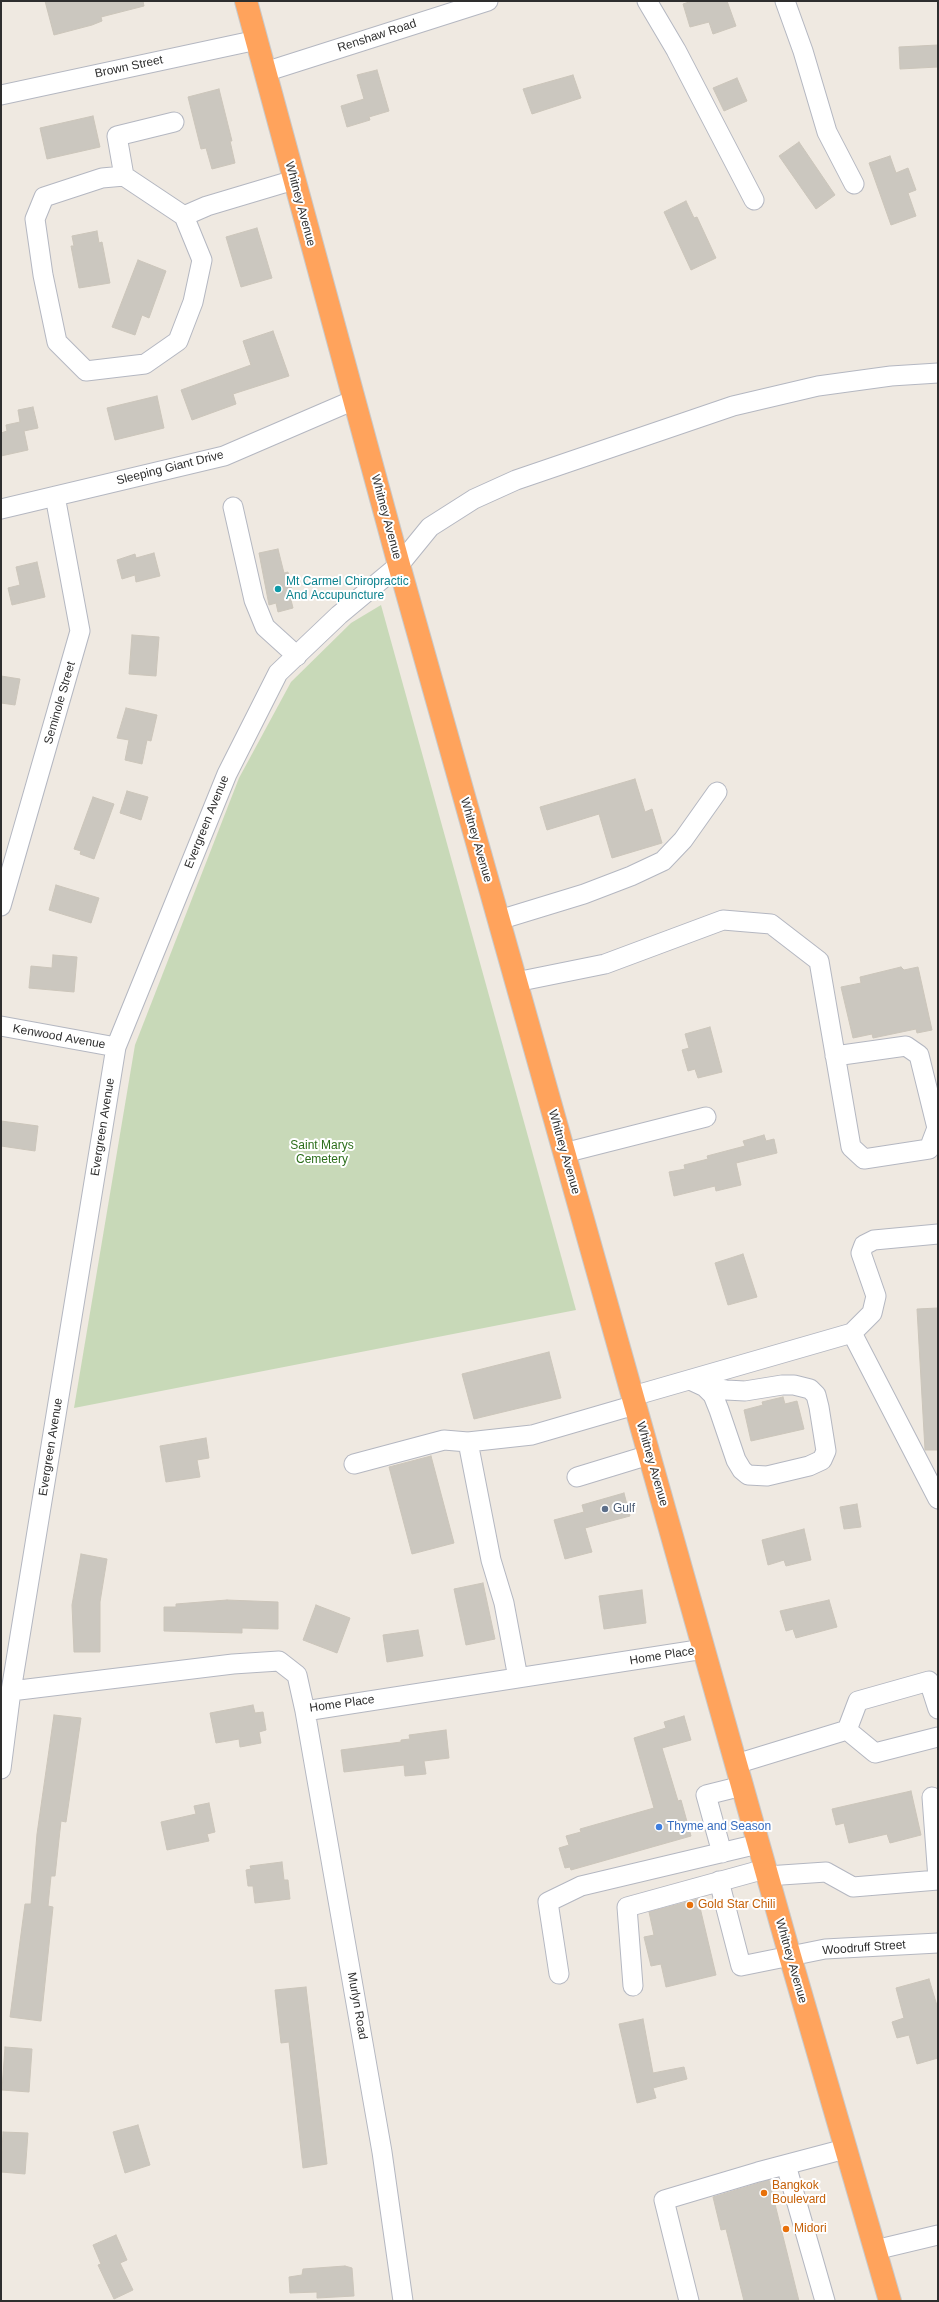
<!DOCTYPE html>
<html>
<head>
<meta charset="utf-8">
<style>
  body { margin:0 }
  #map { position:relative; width:939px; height:2302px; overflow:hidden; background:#efe9e1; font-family:Helvetica,sans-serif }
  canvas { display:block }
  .frame { position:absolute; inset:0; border:2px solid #2e2e2e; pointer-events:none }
</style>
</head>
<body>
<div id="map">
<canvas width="939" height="2302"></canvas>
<div class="frame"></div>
</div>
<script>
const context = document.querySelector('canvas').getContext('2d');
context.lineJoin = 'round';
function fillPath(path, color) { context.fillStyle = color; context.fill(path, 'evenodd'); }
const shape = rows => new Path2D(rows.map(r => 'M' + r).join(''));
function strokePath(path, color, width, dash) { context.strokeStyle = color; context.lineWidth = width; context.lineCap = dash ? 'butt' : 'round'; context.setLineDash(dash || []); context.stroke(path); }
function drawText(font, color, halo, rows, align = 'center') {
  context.font = font + ' Helvetica,sans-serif'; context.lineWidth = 4; context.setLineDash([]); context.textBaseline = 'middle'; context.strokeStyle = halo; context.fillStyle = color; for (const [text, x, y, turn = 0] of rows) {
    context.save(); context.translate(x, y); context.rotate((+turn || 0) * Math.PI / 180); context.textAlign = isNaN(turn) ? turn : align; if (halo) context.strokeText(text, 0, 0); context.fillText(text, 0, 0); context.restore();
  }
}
fillPath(shape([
  [381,605,576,1310,74,1408,135,1045,239,778,291,682,351,623]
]), '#c8d9b8');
const building = shape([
  [45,1,143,1,144,6,101,17,102,21,92,25,54,35,45,1],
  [692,1,727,1,736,26,713,34,709,22,690,27,683,4,692,1],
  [938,45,938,67,900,69,899,47,938,45],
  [377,70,389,111,369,117,370,120,347,127,341,106,364,99,357,75,377,70],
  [573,75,581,98,532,114,523,89,573,75],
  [737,78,747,101,724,111,713,88,737,78],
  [219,89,232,141,230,141,235,163,212,169,206,148,201,149,188,97,219,89],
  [93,116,100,147,47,159,40,128,93,116],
  [799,142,835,195,816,209,779,156,799,142],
  [890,156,896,173,908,168,916,190,908,193,916,216,891,225,869,163,890,156],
  [686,201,694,218,697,217,716,258,691,270,664,212,686,201],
  [257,228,272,278,241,287,226,237,257,228],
  [97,231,99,243,102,242,110,283,79,288,71,246,74,246,72,236,97,231],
  [138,260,166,271,149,318,142,315,135,335,112,327,138,260],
  [273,331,289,376,233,394,236,404,192,420,181,390,251,365,243,341,273,331],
  [157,396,164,428,115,440,107,408,157,396],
  [33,407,38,428,24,431,28,450,1,456,1,433,7,431,6,425,20,422,18,410,33,407],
  [278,549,284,573,288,572,294,599,291,600,293,608,278,612,276,603,269,605,259,553,278,549],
  [154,553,160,576,136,582,135,575,122,579,117,560,135,554,136,558,154,553],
  [37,562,45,597,12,605,8,588,20,585,16,567,37,562],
  [132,635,159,637,156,676,129,674,132,635],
  [1,676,20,679,15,705,1,703,1,676],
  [126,708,157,715,151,741,147,740,142,764,125,760,129,740,117,738,126,708],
  [635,779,645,812,652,809,662,843,612,858,599,814,547,830,540,807,635,779],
  [127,791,148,797,141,820,120,813,127,791],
  [93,797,114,804,94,859,80,854,81,851,74,849,93,797],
  [56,885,99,898,91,923,49,910,56,885],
  [53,955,77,957,74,992,29,988,31,966,52,968,53,955],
  [901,967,904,970,918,967,932,1030,917,1033,916,1029,873,1038,872,1034,853,1038,841,987,861,983,860,977,901,967],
  [710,1027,722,1072,698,1078,695,1069,688,1071,682,1050,689,1048,685,1034,710,1027],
  [1,1121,38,1126,35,1151,1,1146,1,1121],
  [764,1135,766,1141,774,1139,777,1153,736,1163,741,1185,716,1191,715,1186,674,1196,669,1172,685,1169,684,1165,708,1159,707,1156,745,1146,743,1141,764,1135],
  [743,1254,757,1297,728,1305,715,1263,743,1254],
  [938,1308,938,1450,925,1450,917,1309,938,1308],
  [549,1352,561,1398,474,1419,462,1374,549,1352],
  [783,1397,785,1404,797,1401,804,1429,751,1441,744,1410,763,1405,762,1402,783,1397],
  [206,1438,209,1458,197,1460,200,1477,166,1482,160,1446,206,1438],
  [431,1456,454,1543,412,1554,389,1467,431,1456],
  [624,1493,630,1516,585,1528,592,1552,565,1559,554,1520,584,1512,582,1505,624,1493],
  [857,1504,861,1527,844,1529,840,1507,857,1504],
  [804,1529,811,1560,786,1566,784,1560,768,1565,762,1540,804,1529],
  [81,1554,107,1559,100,1602,100,1652,74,1652,72,1605,81,1554],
  [483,1583,495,1639,466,1645,454,1589,483,1583],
  [642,1590,646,1623,604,1629,599,1596,642,1590],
  [227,1600,278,1602,278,1629,242,1628,242,1633,164,1631,164,1607,176,1607,176,1604,227,1600],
  [829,1600,837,1627,796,1638,793,1629,786,1631,780,1611,829,1600],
  [316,1605,350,1618,337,1653,303,1640,316,1605],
  [418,1630,423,1656,387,1662,383,1635,418,1630],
  [253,1705,255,1713,263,1712,266,1730,259,1732,261,1743,240,1747,239,1739,216,1743,210,1713,253,1705],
  [54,1715,81,1718,66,1822,61,1821,55,1876,51,1876,48,1906,53,1907,41,2021,10,2017,25,1904,31,1904,37,1834,54,1715],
  [684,1716,691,1740,662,1748,678,1801,681,1800,691,1836,571,1870,570,1867,565,1868,559,1848,569,1845,566,1836,581,1832,580,1829,654,1808,634,1738,666,1728,664,1722,684,1716],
  [446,1730,449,1758,424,1761,426,1774,405,1776,404,1765,344,1772,341,1750,401,1742,401,1740,410,1739,409,1735,446,1730],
  [911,1791,921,1835,890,1843,887,1834,849,1843,844,1823,836,1825,832,1809,911,1791],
  [209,1803,215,1832,207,1834,209,1841,167,1850,161,1822,196,1814,194,1806,209,1803],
  [282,1862,284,1880,288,1880,290,1899,255,1903,253,1886,248,1886,246,1870,251,1869,250,1866,282,1862],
  [698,1899,716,1975,666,1987,661,1964,651,1966,644,1937,654,1935,649,1912,698,1899],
  [929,1979,938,2009,938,2058,917,2064,909,2035,897,2038,892,2022,904,2018,896,1988,929,1979],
  [306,1987,327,2164,303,2168,289,2042,281,2043,275,1990,306,1987],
  [643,2019,653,2073,684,2067,687,2079,653,2088,656,2098,637,2103,619,2024,643,2019],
  [5,2047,32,2049,29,2092,2,2090,5,2047],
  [138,2125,150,2165,125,2173,113,2132,138,2125],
  [3,2132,28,2133,25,2174,1,2172,3,2132],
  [769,2180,799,2301,744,2301,726,2229,721,2230,713,2197,769,2180],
  [116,2235,127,2260,120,2263,133,2290,114,2299,98,2265,101,2264,93,2245,116,2235],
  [345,2266,352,2268,354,2296,317,2298,317,2292,290,2293,289,2277,302,2275,303,2269,345,2266]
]);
fillPath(building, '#cbc7bf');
strokePath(building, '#cbc5ba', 1);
const minor = shape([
  [647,1,676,50,754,200],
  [785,1,803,51,827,132,854,184],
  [265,72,488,1],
  [1,95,257,40],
  [124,176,117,136,174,122],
  [184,216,124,176,102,178,44,197,35,219,43,275,57,342,86,371,145,364,178,341,193,302,202,260,184,216,207,206,294,180],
  [233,507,254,600,265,627,297,656],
  [1,509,224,456,354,400],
  [1,906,80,631,55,496],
  [499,920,584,894,631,876,663,861,683,840,717,792],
  [516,982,605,964,723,920,771,924,819,961,851,1147,864,1159,929,1149,937,1128,919,1055,906,1046,835,1056],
  [1,1026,116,1047],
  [564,1153,706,1117],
  [852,1333,938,1499],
  [690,1380,705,1387,726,1390,745,1391,782,1385,794,1385,810,1389,816,1395,819,1407,826,1451,822,1460,809,1466,767,1476,748,1475,742,1470,736,1460,719,1410,713,1395,705,1387],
  [633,1396,852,1333,872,1313,876,1296,861,1253,864,1245,874,1240,938,1234],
  [354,1464,444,1440,468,1442],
  [577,1477,649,1455],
  [518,1678,504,1603,491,1560,468,1442,532,1435,635,1405],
  [11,1691,233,1664,279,1661,297,1675,305,1711,704,1649],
  [305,1711,382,2152,403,2301],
  [847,1730,858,1701,929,1681,938,1709],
  [847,1730,875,1753,938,1737],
  [736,1764,847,1730],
  [1,1769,11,1691,116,1047,227,774,278,673,339,615,399,565,430,527,474,499,516,480,733,406,818,386,891,376,938,373],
  [932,1797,938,1879],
  [722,1853,706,1795,742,1786],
  [767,1876,826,1872,853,1887,938,1880],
  [719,1881,741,1966,825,1949,938,1943],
  [559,1974,548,1902,581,1886,758,1844],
  [633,1986,627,1907,765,1869],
  [786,2165,825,2301],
  [875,2250,938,2235],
  [689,2301,664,2200,758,2172,845,2149]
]);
const highway = shape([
  [246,1,399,565,790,1956,890,2301]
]);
strokePath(minor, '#b4b7c1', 21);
strokePath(highway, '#c9c9c9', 24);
strokePath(minor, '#fff', 19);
strokePath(highway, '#ffa35c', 22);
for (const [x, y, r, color] of [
  [278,589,4,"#0f9aa8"],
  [605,1509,4,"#5c6f8a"],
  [659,1827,4,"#3f7fe0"],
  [690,1905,4,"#e8710a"],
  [764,2193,4,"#e8710a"],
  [786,2229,4,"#e8710a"]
]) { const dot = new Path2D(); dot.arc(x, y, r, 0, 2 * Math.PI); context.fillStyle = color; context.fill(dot); strokePath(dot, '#fff', 1.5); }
drawText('12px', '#2e2e2e', '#fff', [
  ["Renshaw Road",377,36,-18],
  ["Brown Street",129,67,-12],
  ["Whitney Avenue",300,204,75],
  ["Sleeping Giant Drive",170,468,-14],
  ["Whitney Avenue",386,517,75],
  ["Seminole Street",60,703,-74],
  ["Evergreen Avenue",207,822,-68],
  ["Whitney Avenue",476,840,74],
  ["Kenwood Avenue",59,1037,10],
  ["Evergreen Avenue",103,1127,-81],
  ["Whitney Avenue",564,1152,74],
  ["Evergreen Avenue",51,1447,-81],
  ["Whitney Avenue",652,1464,74],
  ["Home Place",662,1656,-9],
  ["Home Place",342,1704,-8],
  ["Woodruff Street",864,1948,-4],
  ["Whitney Avenue",791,1961,74],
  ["Murlyn Road",357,2006,80]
]);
drawText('12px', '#0d838f', '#fff', [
  ["Mt Carmel Chiropractic",286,582],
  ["And Accupuncture",286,596]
], 'left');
drawText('12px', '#2c6e1b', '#fff', [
  ["Saint Marys",322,1146],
  ["Cemetery",322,1160]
]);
drawText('12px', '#4e5e75', '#fff', [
  ["Gulf",613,1509]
], 'left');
drawText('12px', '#366cbe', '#fff', [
  ["Thyme and Season",667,1827]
], 'left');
drawText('12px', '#c56008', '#fff', [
  ["Gold Star Chili",698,1905],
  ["Bangkok",772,2186],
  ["Boulevard",772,2200],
  ["Midori",794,2229]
], 'left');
</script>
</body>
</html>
